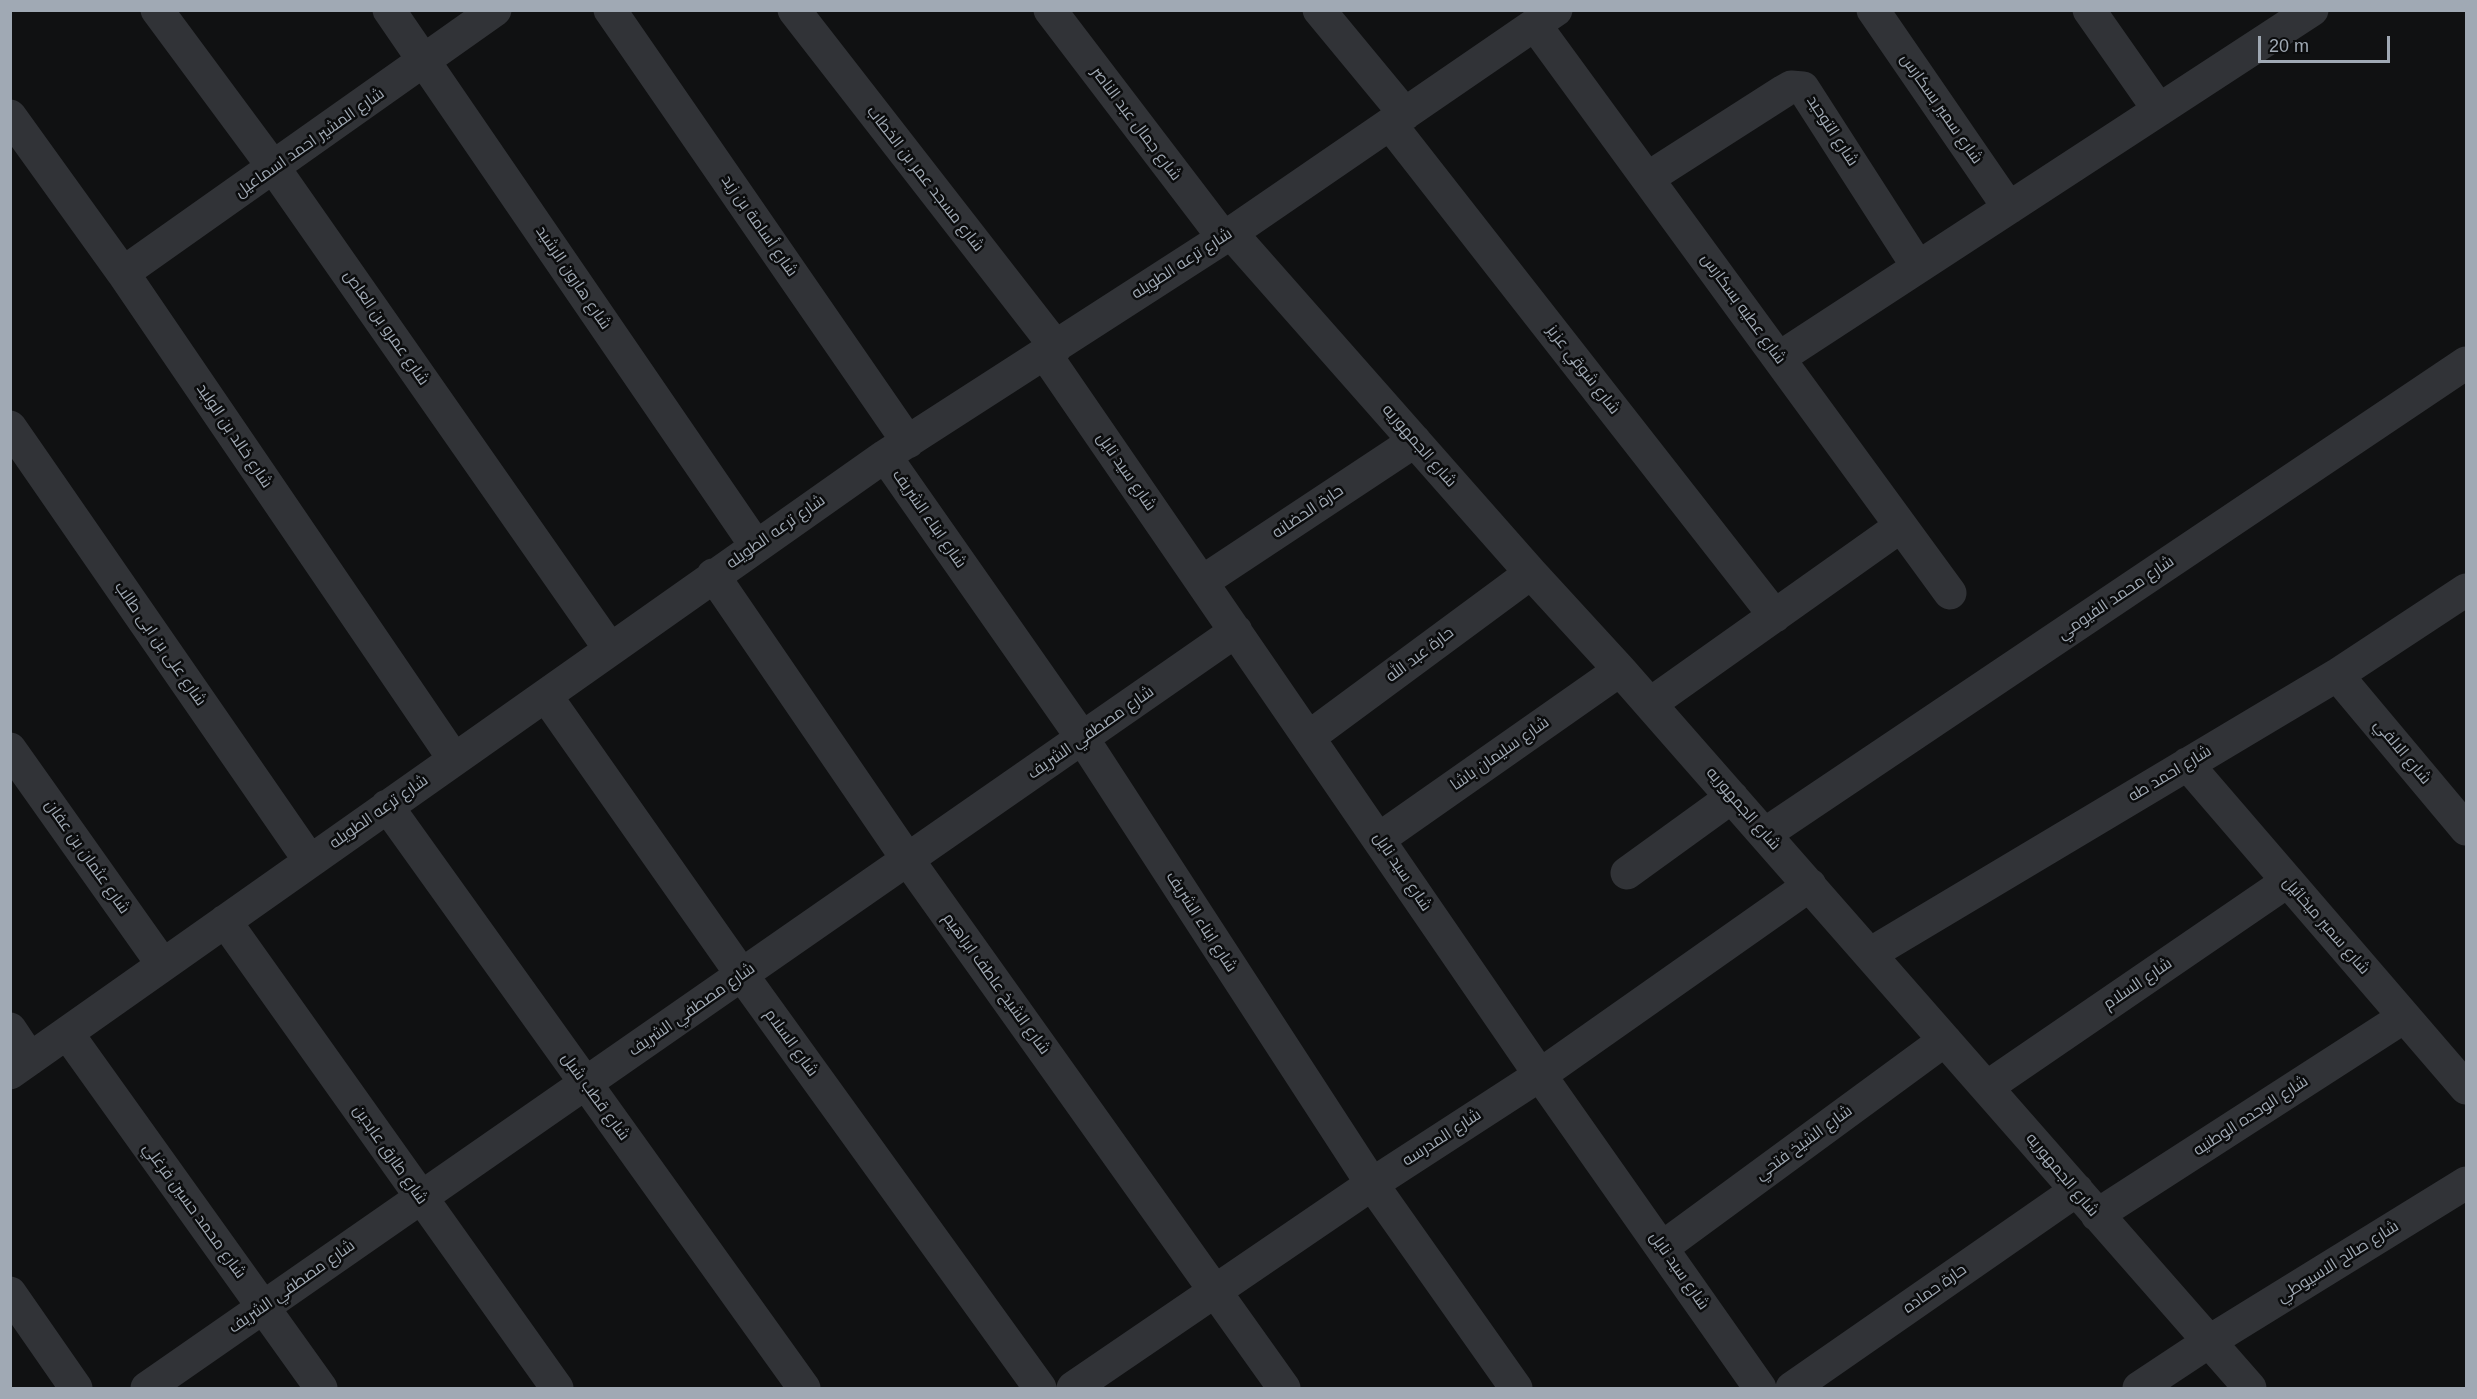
<!DOCTYPE html>
<html>
<head>
<meta charset="utf-8">
<style>
  body { margin:0 }
  #map { position:relative; width:2477px; height:1399px; overflow:hidden; background:#101112; font-family:Arial,sans-serif }
  canvas { display:block }
  .frame { position:absolute; inset:0; border:12px solid #a0a9b4; pointer-events:none }
  .scale { position:absolute; left:2258px; top:36px; width:132px; height:27px; box-sizing:border-box; border:3px solid #a0a9b4; border-top:0; padding-left:8px; font-size:18px; line-height:21px; white-space:nowrap; color:#a0a9b4; -webkit-text-stroke:4px #0b0c0d; paint-order:stroke }
</style>
</head>
<body>
<div id="map">
<canvas width="2477" height="1399"></canvas>
<div class="frame"></div>
<div class="scale">20 m</div>
</div>
<script>
const context = document.querySelector('canvas').getContext('2d');
context.lineJoin = 'round';
const shape = rows => new Path2D(rows.map(r => 'M' + r).join(''));
function strokePath(path, color, width, dash) { context.strokeStyle = color; context.lineWidth = width; context.lineCap = dash ? 'butt' : 'round'; context.setLineDash(dash || []); context.stroke(path); }
function drawText(font, color, halo, rows, align = 'center') {
  context.font = font + ' Arial,Cairo,sans-serif'; context.lineWidth = 5; context.setLineDash([]); context.textBaseline = 'middle'; context.strokeStyle = halo; context.fillStyle = color; for (const [text, x, y, turn = 0] of rows) {
    context.save(); context.translate(x, y); context.rotate((+turn || 0) * Math.PI / 180); context.textAlign = isNaN(turn) ? turn : align; if (halo) context.strokeText(text, 0, 0); context.fillText(text, 0, 0); context.restore();
  }
}
strokePath(shape([
  [157,10,274,168,610,649],
  [389,10,756,546],
  [610,10,908,442],
  [794,10,1056,347],
  [1050,10,1223,237],
  [1319,10,1405,114],
  [1873,10,2009,208],
  [2089,10,2159,110],
  [1535,25,1950,593],
  [10,116,123,273,454,759],
  [1390,124,1775,616],
  [1648,178,1784,91,1791,87,1803,88,1918,267],
  [1231,233,1531,573,1620,670,2250,1388],
  [123,273,495,10],
  [1045,354,1540,1075,1760,1388],
  [1779,358,2312,10],
  [10,427,310,861],
  [885,456,1083,739,1372,1184,1516,1388],
  [713,575,908,860,1284,1388],
  [1202,582,1415,441],
  [2337,675,2466,829],
  [546,696,742,975,1040,1388],
  [1650,704,1901,526],
  [1309,737,1531,573],
  [10,749,163,965],
  [2187,764,2466,1088],
  [387,806,804,1388],
  [1765,834,2466,363],
  [1379,839,1620,670],
  [1627,873,1732,797],
  [225,921,557,1388],
  [1870,954,2337,675,2466,590],
  [10,1029,30,1059],
  [67,1033,321,1388],
  [10,1073,885,456,1231,233,1556,10],
  [1987,1087,2288,881],
  [2097,1215,2404,1017],
  [1663,1247,1945,1040],
  [10,1293,76,1388],
  [147,1388,1236,631],
  [1073,1388,1372,1184,1540,1075,1810,885],
  [1792,1388,2077,1190],
  [2139,1388,2210,1341,2466,1183]
]), '#313337', 33);
drawText('16px', '#a0a9b4', '#0b0c0d', [
  ["شارع سمير بسكارس",1941,109,55],
  ["شارع جمال عبد الناصر",1136,124,53],
  ["شارع التوحيد",1832,131,57],
  ["شارع المشير احمد اسماعيل",310,143,-35],
  ["شارع مسجد عمر بن الخطاب",925,179,52],
  ["شارع أسامة بن زيد",759,226,55],
  ["شارع ترعه الطويله",1182,264,-33],
  ["شارع هارون الرشيد",573,278,56],
  ["شارع عطيه بسكارس",1743,309,54],
  ["شارع عمرو بن العاص",386,328,55],
  ["شارع شوقي عزيز",1583,370,52],
  ["شارع خالد بن الوليد",234,436,56],
  ["شارع الجمهوريه",1419,446,49],
  ["شارع سيد نايل",1126,472,55],
  ["حارة الحضانه",1308,512,-34],
  ["شارع ابناء الشريف",929,519,55],
  ["شارع ترعه الطويله",776,532,-35],
  ["شارع محمد الفيومي",2116,598,-34],
  ["شارع على بن ابى طالب",160,644,55],
  ["حارة عبد الله",1420,655,-37],
  ["شارع مصطفي الشريف",1091,733,-35],
  ["شارع الالفي",2402,752,50],
  ["شارع سليمان باشا",1500,754,-35],
  ["شارع احمد طه",2170,774,-31],
  ["شارع الجمهوريه",1743,809,49],
  ["شارع ترعه الطويله",379,812,-35],
  ["شارع عثمان بن عفان",87,857,55],
  ["شارع سيد نايل",1402,872,56],
  ["شارع ابناء الشريف",1201,922,57],
  ["شارع سمير ميخائيل",2326,926,49],
  ["شارع الشيخ عاطف ابراهيم",996,984,54],
  ["شارع السلام",2138,984,-34],
  ["شارع مصطفي الشريف",692,1010,-35],
  ["شارع السلام",791,1043,54],
  ["شارع قطب شبل",595,1097,54],
  ["شارع الوحده الوطنيه",2251,1116,-33],
  ["شارع المدرسه",1442,1138,-33],
  ["شارع الشيخ فتحي",1804,1143,-36],
  ["شارع طارق عابدين",390,1155,55],
  ["شارع الجمهوريه",2062,1175,50],
  ["شارع محمد حسين فرغلي",194,1211,54],
  ["شارع صالح الاسيوطي",2338,1262,-32],
  ["شارع سيد نايل",1679,1271,55],
  ["شارع مصطفي الشريف",292,1287,-35],
  ["حارة حماده",1935,1289,-35]
]);
</script>
</body>
</html>
